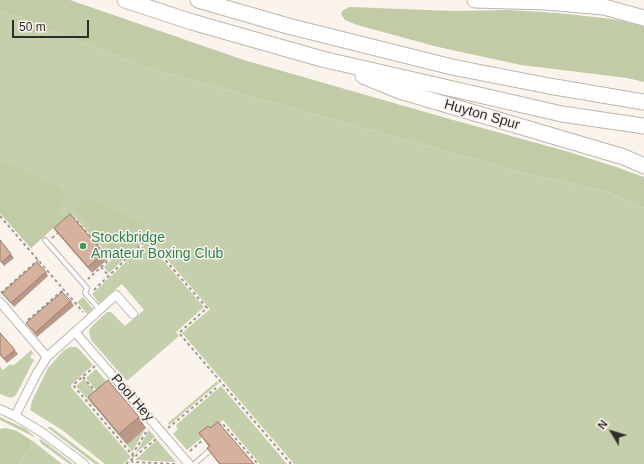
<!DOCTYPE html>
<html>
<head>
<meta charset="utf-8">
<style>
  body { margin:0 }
  #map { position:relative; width:644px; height:464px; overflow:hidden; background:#fbf4ed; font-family:Helvetica,sans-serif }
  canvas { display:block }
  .north { position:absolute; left:592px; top:412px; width:40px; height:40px; -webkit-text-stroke:3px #fbf4ed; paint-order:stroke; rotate:308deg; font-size:11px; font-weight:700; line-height:16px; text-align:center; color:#2f2d2a }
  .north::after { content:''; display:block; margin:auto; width:14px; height:18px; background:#2f2d2a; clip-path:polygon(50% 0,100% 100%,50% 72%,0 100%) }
  .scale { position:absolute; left:12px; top:20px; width:77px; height:18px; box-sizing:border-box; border:2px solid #2f2d2a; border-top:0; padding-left:5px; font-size:12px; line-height:14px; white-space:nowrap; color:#2f2d2a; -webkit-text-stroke:3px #fbf4ed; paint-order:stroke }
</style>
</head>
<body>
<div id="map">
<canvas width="644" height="464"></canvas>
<div class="north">N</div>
<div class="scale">50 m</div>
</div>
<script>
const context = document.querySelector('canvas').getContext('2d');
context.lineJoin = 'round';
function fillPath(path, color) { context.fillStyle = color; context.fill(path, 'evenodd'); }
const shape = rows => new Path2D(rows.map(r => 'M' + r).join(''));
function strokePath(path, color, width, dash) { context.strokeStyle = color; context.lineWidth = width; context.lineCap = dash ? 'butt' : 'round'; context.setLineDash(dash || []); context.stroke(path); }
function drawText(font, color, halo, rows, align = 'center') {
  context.font = font + ' Helvetica,sans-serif'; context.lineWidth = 3; context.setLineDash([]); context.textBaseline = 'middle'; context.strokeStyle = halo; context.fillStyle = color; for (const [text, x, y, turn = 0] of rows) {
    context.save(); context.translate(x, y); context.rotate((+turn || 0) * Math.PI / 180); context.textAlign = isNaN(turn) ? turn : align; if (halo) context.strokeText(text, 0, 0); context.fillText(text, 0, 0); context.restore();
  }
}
fillPath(shape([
  [0,10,146,67,528,174,605,191,644,208,644,464,294,464,182,333,210,309,148,237,109,273,104,267,112,259,74,216,56,232,53,228,31,248,0,213],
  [147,242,204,307,176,332,179,336,127,381,91,340,89,331,92,326,107,312,111,312,125,326,144,310,122,284,99,303,92,294],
  [83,297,93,309,87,314,77,302],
  [69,347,76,347,79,349,93,365,71,385,71,387,131,457,123,464,105,464,62,430,30,410,32,401,48,368,63,351],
  [31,350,34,355,32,354,30,357,34,360,16,395,11,398,0,394,0,366,3,370,9,365,14,365,28,353],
  [96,369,107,382,97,391,86,378],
  [84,379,102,400,94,407,76,386],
  [217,381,219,383,169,425,168,423],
  [221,386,287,464,260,464,223,420,187,450,173,434,178,429,176,427,177,424],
  [0,417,26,429,36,438,0,420],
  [48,427,51,427,100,464,95,464,48,428],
  [145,429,132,452,127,445],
  [149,430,155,437,135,454],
  [40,439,42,440,73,464,69,464,42,444,39,440],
  [157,440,176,462,135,460],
  [34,442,62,464,18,464]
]), '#c4cfab');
fillPath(shape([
  [0,0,70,0,244,60,439,116,569,152,616,167,644,177,644,208,605,191,528,174,146,67,0,10],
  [350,7,454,11,509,10,558,13,612,19,644,26,644,82,627,78,521,65,438,47,357,25,345,20,341,14,343,10],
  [0,160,55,185,64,192,65,199,58,210,59,214,64,218,31,248,0,213],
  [90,199,145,224,149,231,148,237,122,261,74,209,80,203],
  [6,428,17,431,34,442,18,464,0,464,0,429]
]), '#c1cca7');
const lane = shape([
  [45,240,87,288,85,293,100,310],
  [194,464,208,452]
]);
const street = shape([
  [0,302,47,357],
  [75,332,189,464],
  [0,409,15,416,43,433,84,464],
  [15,416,37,373,47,357,116,295,133,314]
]);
const highway = shape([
  [125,0,192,22,322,59,562,114,644,126],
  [198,0,288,26,452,67,549,86,644,102],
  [475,0,547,2,604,7,644,18],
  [363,76,400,91,624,157,644,166]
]);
strokePath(lane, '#bdb6af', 6);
strokePath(street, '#bdb6af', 10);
strokePath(highway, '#bdb6af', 17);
strokePath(shape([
  [0,216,83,312],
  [73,220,74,218,110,259,88,279],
  [52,238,59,232],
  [101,267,109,276],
  [94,290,147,239,207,308,179,333,291,464],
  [1,293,38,260],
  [28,320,63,290],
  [95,366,73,385,134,457],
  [83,377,96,392],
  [219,426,222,423,258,464],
  [168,428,216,388],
  [190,451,205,438],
  [132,455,148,429],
  [131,460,133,462,177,464],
  [126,464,156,439]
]), '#9d9893', 2, [3, 3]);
strokePath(lane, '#fff', 4);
strokePath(street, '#fff', 8);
strokePath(highway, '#fff', 15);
fillPath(shape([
  [54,228,104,253,108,259,92,273,58,234],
  [0,240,14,258,4,266,0,261],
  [46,272,48,276,14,307,2,293],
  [71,301,74,306,37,337,26,323],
  [0,333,18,354,7,363,0,355],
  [88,397,139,417,146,428,127,445,96,408],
  [210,428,254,464,219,464,207,448,209,447,199,433]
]), '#b89887');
const building = shape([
  [70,214,104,253,88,267,54,228,70,214],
  [0,240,11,254,2,262,0,260,0,240],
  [37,262,46,272,11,303,2,293,37,262],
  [62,292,71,301,35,333,26,323,62,292],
  [0,333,15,350,4,359,0,354,0,333],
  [108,380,139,417,119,434,88,397,108,380],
  [218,422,254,464,220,464,207,448,210,446,199,433,208,426,210,428,218,422]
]);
fillPath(building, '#d6b19d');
strokePath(building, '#967c6e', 1);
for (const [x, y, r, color] of [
  [83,246,4,"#2e9e5b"]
]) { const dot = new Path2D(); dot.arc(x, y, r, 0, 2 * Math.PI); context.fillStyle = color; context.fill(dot); strokePath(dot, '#fbf4ed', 1.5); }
drawText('14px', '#2f2d2a', '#fbf4ed', [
  ["Huyton Spur",482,115,16],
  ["Pool Hey",132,398,49]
]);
drawText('14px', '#27864d', '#fbf4ed', [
  ["Stockbridge",91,238],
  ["Amateur Boxing Club",91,254]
], 'left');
</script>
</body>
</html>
